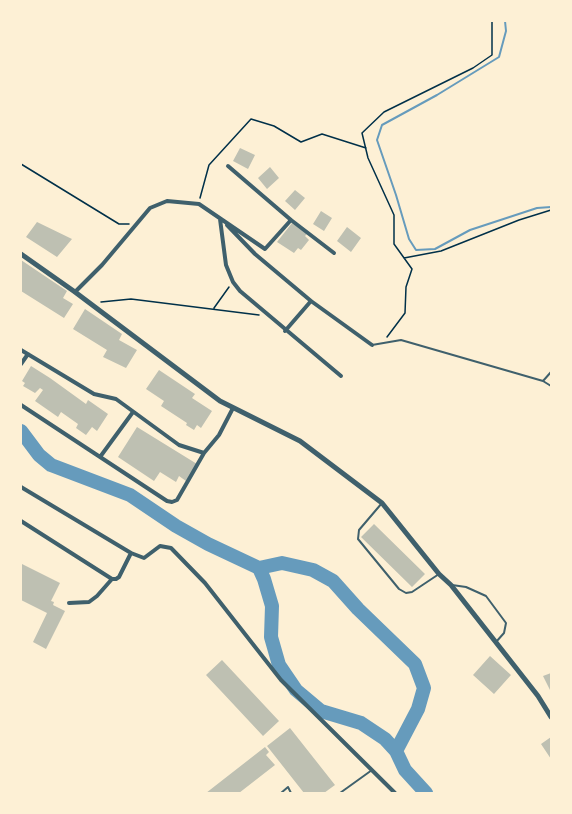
<!DOCTYPE html>
<html>
<head>
<meta charset="utf-8">
<style>
  body { margin:0 }
  #map { position:relative; width:572px; height:814px; overflow:hidden; background:#fdf0d5; font-family:"Sofia Sans Condensed",sans-serif }
  canvas { display:block }
  .frame { position:absolute; inset:0; border:22px solid #fdf0d5; pointer-events:none }
</style>
</head>
<body>
<div id="map">
<canvas width="572" height="814"></canvas>
<div class="frame"></div>
</div>
<script>
const context = document.querySelector('canvas').getContext('2d');
context.lineJoin = 'round';
const shape = rows => new Path2D(rows.map(r => 'M' + r).join(''));
function strokePath(path, color, width, dash) { context.strokeStyle = color; context.lineWidth = width; context.lineCap = dash ? 'butt' : 'round'; context.setLineDash(dash || []); context.stroke(path); }
function fillPath(path, color) { context.fillStyle = color; context.fill(path, 'evenodd'); }
strokePath(shape([
  [505,21,506,31,499,57,437,95,382,125,377,140,396,195,409,239,416,250,435,249,470,230,537,208,551,207]
]), '#669bbc', 2);
strokePath(shape([
  [21,431,39,455,51,465,130,495,176,526,208,544,259,568,282,563,313,570,333,581,358,609,415,664,424,688,418,709,396,751,405,770,426,793],
  [259,568,264,579,272,606,271,637,279,665,296,690,321,711,361,723,385,739,396,751]
]), '#669bbc', 14);
fillPath(shape([
  [240,148,255,155,248,169,233,161],
  [270,167,279,178,267,189,258,178],
  [295,190,305,198,295,210,285,201],
  [321,211,332,218,324,231,313,224],
  [37,222,72,239,57,257,26,237],
  [292,223,307,234,305,236,309,240,301,250,298,248,294,253,277,242],
  [347,227,361,238,351,252,337,241],
  [21,260,67,291,63,298,73,304,64,318,21,291],
  [85,309,122,334,119,340,137,350,126,368,103,357,107,350,73,329],
  [31,366,50,378,86,404,88,400,108,414,97,431,92,427,86,435,76,428,78,424,61,412,58,417,35,401,43,390,40,388,35,393,23,386,25,383,22,381],
  [159,370,195,394,192,398,212,411,201,428,197,425,194,430,186,425,187,423,161,406,164,401,146,389],
  [137,427,197,464,186,481,179,476,176,482,160,472,154,481,118,457],
  [374,524,425,574,412,587,361,537],
  [22,564,60,583,51,601,54,602,53,605,65,611,46,649,33,642,47,613,21,600],
  [490,656,511,675,494,694,473,675],
  [222,660,279,721,263,736,206,675],
  [551,673,551,692,543,676],
  [290,728,335,785,324,793,304,793,267,746],
  [551,737,551,759,541,744],
  [265,747,269,752,266,755,275,765,239,793,206,793]
]), '#bec0b2');
strokePath(shape([
  [21,164,119,224,129,224],
  [200,198,209,165,251,119,274,126,301,142,322,134,366,148],
  [404,258,441,251,519,220,551,210],
  [101,302,131,299,259,315],
  [214,308,229,287],
  [387,337,405,313,406,287,412,269,394,244,394,215,368,158,362,133,384,112,473,68,492,55,492,21]
]), '#003049', 1.5);
strokePath(shape([
  [372,345,401,340,543,381,551,372],
  [543,381,551,386],
  [382,503,359,530,358,539,399,589,406,593,412,592,439,574],
  [452,585,466,587,486,596,506,623,504,633,496,642],
  [281,793,288,787,291,793],
  [340,793,372,770]
]), '#3f606c', 2);
strokePath(shape([
  [220,219,226,265,233,282,240,291,341,376],
  [291,220,334,253],
  [227,225,255,254,311,301],
  [75,292,102,265,150,208,167,201,199,204,265,249,291,220,228,166],
  [285,331,311,301,372,345],
  [21,350,94,394,116,399,179,445,204,453,219,435,233,408],
  [21,364,28,354],
  [21,405,167,501,172,502,177,500,204,453],
  [100,457,133,412],
  [21,487,131,553],
  [21,521,112,579,116,579,119,577,131,553,144,558,160,546,171,548,205,583,281,680,395,793],
  [69,603,89,602,97,596,112,579]
]), '#3f606c', 4);
strokePath(shape([
  [21,254,75,292,220,401,300,441,382,503,439,574,451,585,538,696,551,717]
]), '#3f606c', 5);
</script>
</body>
</html>
